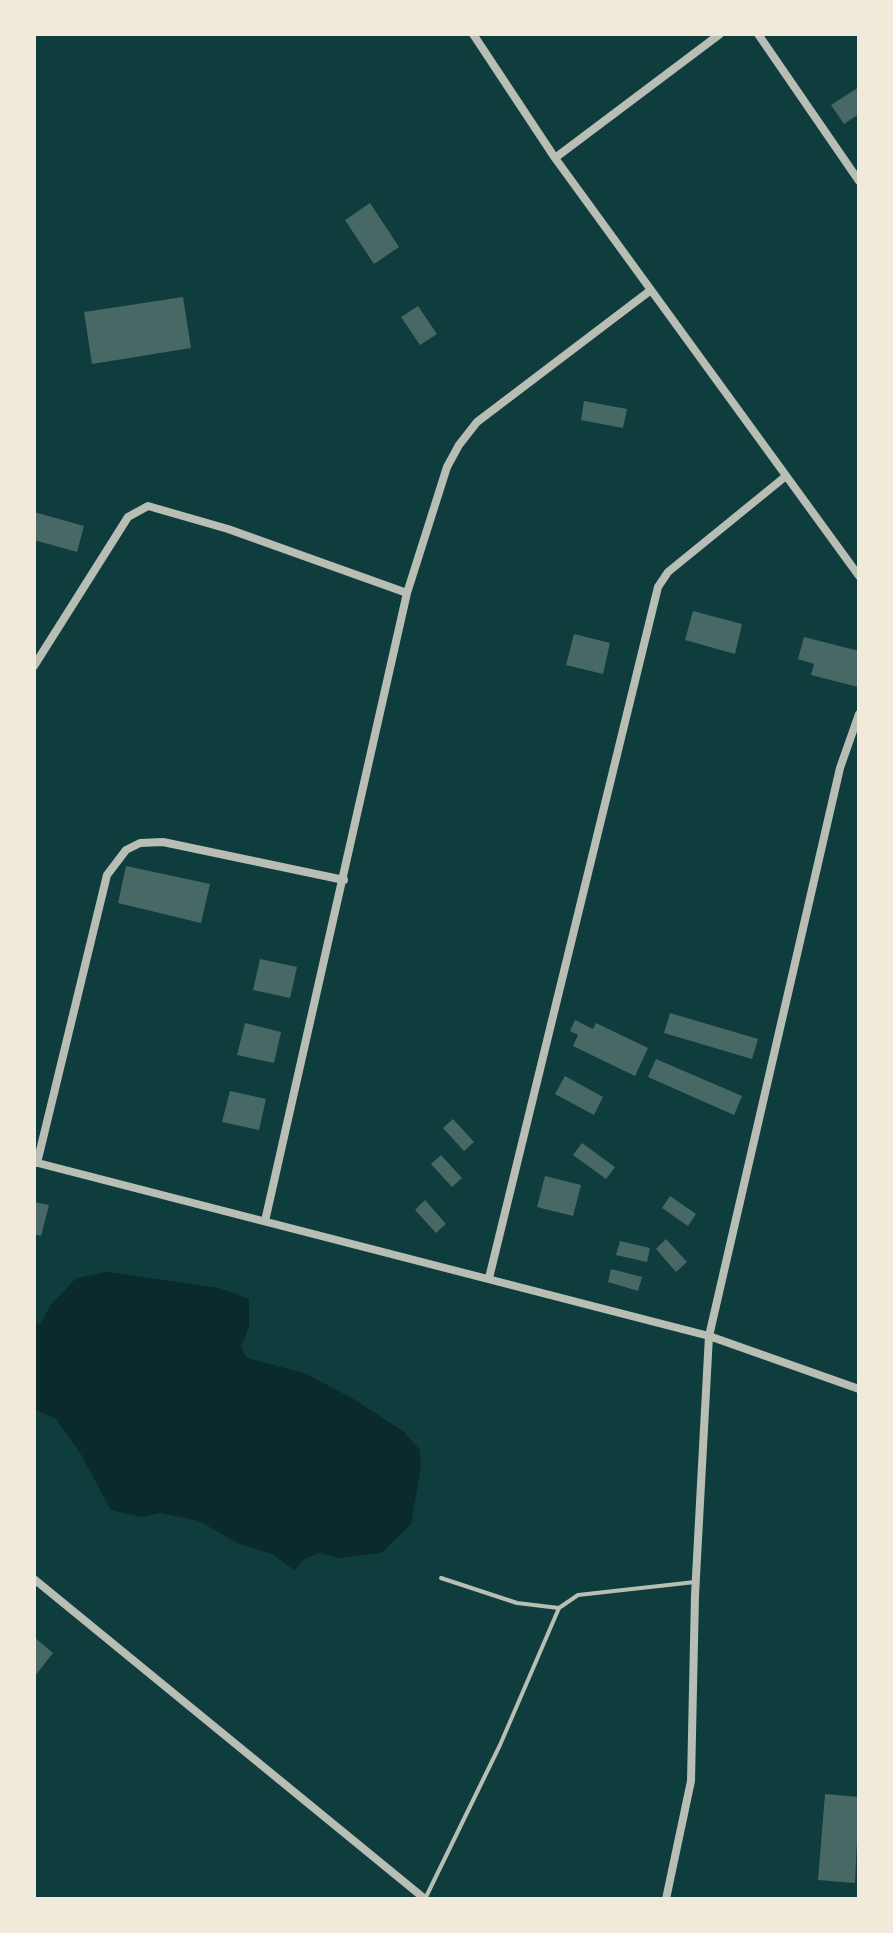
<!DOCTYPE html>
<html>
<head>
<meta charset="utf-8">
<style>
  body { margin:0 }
  #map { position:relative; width:893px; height:1933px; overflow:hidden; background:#0f3d3e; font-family:Rubik,sans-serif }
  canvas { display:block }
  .frame { position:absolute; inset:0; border:36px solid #f1e9da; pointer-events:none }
</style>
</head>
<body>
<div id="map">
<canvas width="893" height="1933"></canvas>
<div class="frame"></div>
</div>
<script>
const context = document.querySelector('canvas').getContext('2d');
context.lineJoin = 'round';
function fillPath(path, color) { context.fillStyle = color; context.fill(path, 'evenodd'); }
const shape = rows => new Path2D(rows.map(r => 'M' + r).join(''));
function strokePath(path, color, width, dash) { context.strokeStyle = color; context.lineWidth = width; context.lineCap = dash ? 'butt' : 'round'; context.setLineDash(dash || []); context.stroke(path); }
fillPath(shape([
  [108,1272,219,1288,249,1299,249,1326,241,1347,247,1358,304,1373,352,1398,404,1432,420,1450,421,1466,411,1524,381,1553,339,1558,319,1553,304,1559,294,1570,272,1554,239,1544,199,1521,161,1513,142,1517,111,1510,80,1453,56,1419,34,1409,34,1324,41,1323,50,1306,76,1278]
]), '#0a2a2b');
fillPath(shape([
  [859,87,859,114,844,124,831,105],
  [370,203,399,247,374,264,345,220],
  [183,297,191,348,92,364,84,312],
  [418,306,437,334,420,345,401,317],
  [584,401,627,409,623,428,581,420],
  [34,512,84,526,77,552,34,540],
  [693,611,742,624,735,654,685,640],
  [574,634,610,643,603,674,566,665],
  [804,637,859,651,858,687,811,675,814,664,798,659],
  [126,866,210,884,201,923,118,903],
  [260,959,297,967,290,998,253,990],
  [670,1013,758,1039,752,1059,664,1033],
  [575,1020,593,1029,596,1023,648,1048,635,1076,573,1046,578,1035,570,1031],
  [245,1023,281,1032,274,1063,237,1055],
  [656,1059,742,1096,734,1115,648,1077],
  [565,1076,603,1097,594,1115,555,1094],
  [230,1091,266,1099,259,1130,222,1122],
  [453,1119,474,1142,464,1151,443,1128],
  [582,1143,615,1167,606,1179,573,1155],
  [441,1155,462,1178,452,1187,431,1164],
  [545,1176,581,1185,573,1216,537,1207],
  [670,1196,696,1214,688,1226,662,1208],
  [425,1200,446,1224,436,1233,415,1210],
  [34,1202,49,1205,41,1236,34,1234],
  [666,1239,687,1262,676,1272,656,1249],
  [620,1241,650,1248,647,1262,616,1255],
  [611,1269,642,1277,638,1291,608,1282],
  [34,1637,53,1653,34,1677],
  [825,1794,859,1797,855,1883,818,1880]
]), '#486865');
strokePath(shape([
  [441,1578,517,1603,559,1608],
  [425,1899,500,1745,559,1608,578,1595,695,1582]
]), '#b8beb3', 4);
strokePath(shape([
  [473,34,555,158,859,576],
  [758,34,859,181],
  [555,158,720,34],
  [34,666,128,517,148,506,228,529,407,593],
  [34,1162,709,1336,859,1389],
  [37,1163,107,875,126,850,140,843,163,842,344,880],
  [265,1221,407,593,447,467,459,445,477,422,651,290],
  [489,1278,658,587,668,572,786,476],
  [34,1579,425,1899],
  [666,1899,691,1781,695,1595,709,1336,840,768,859,714]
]), '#b8beb3', 8);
</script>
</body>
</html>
